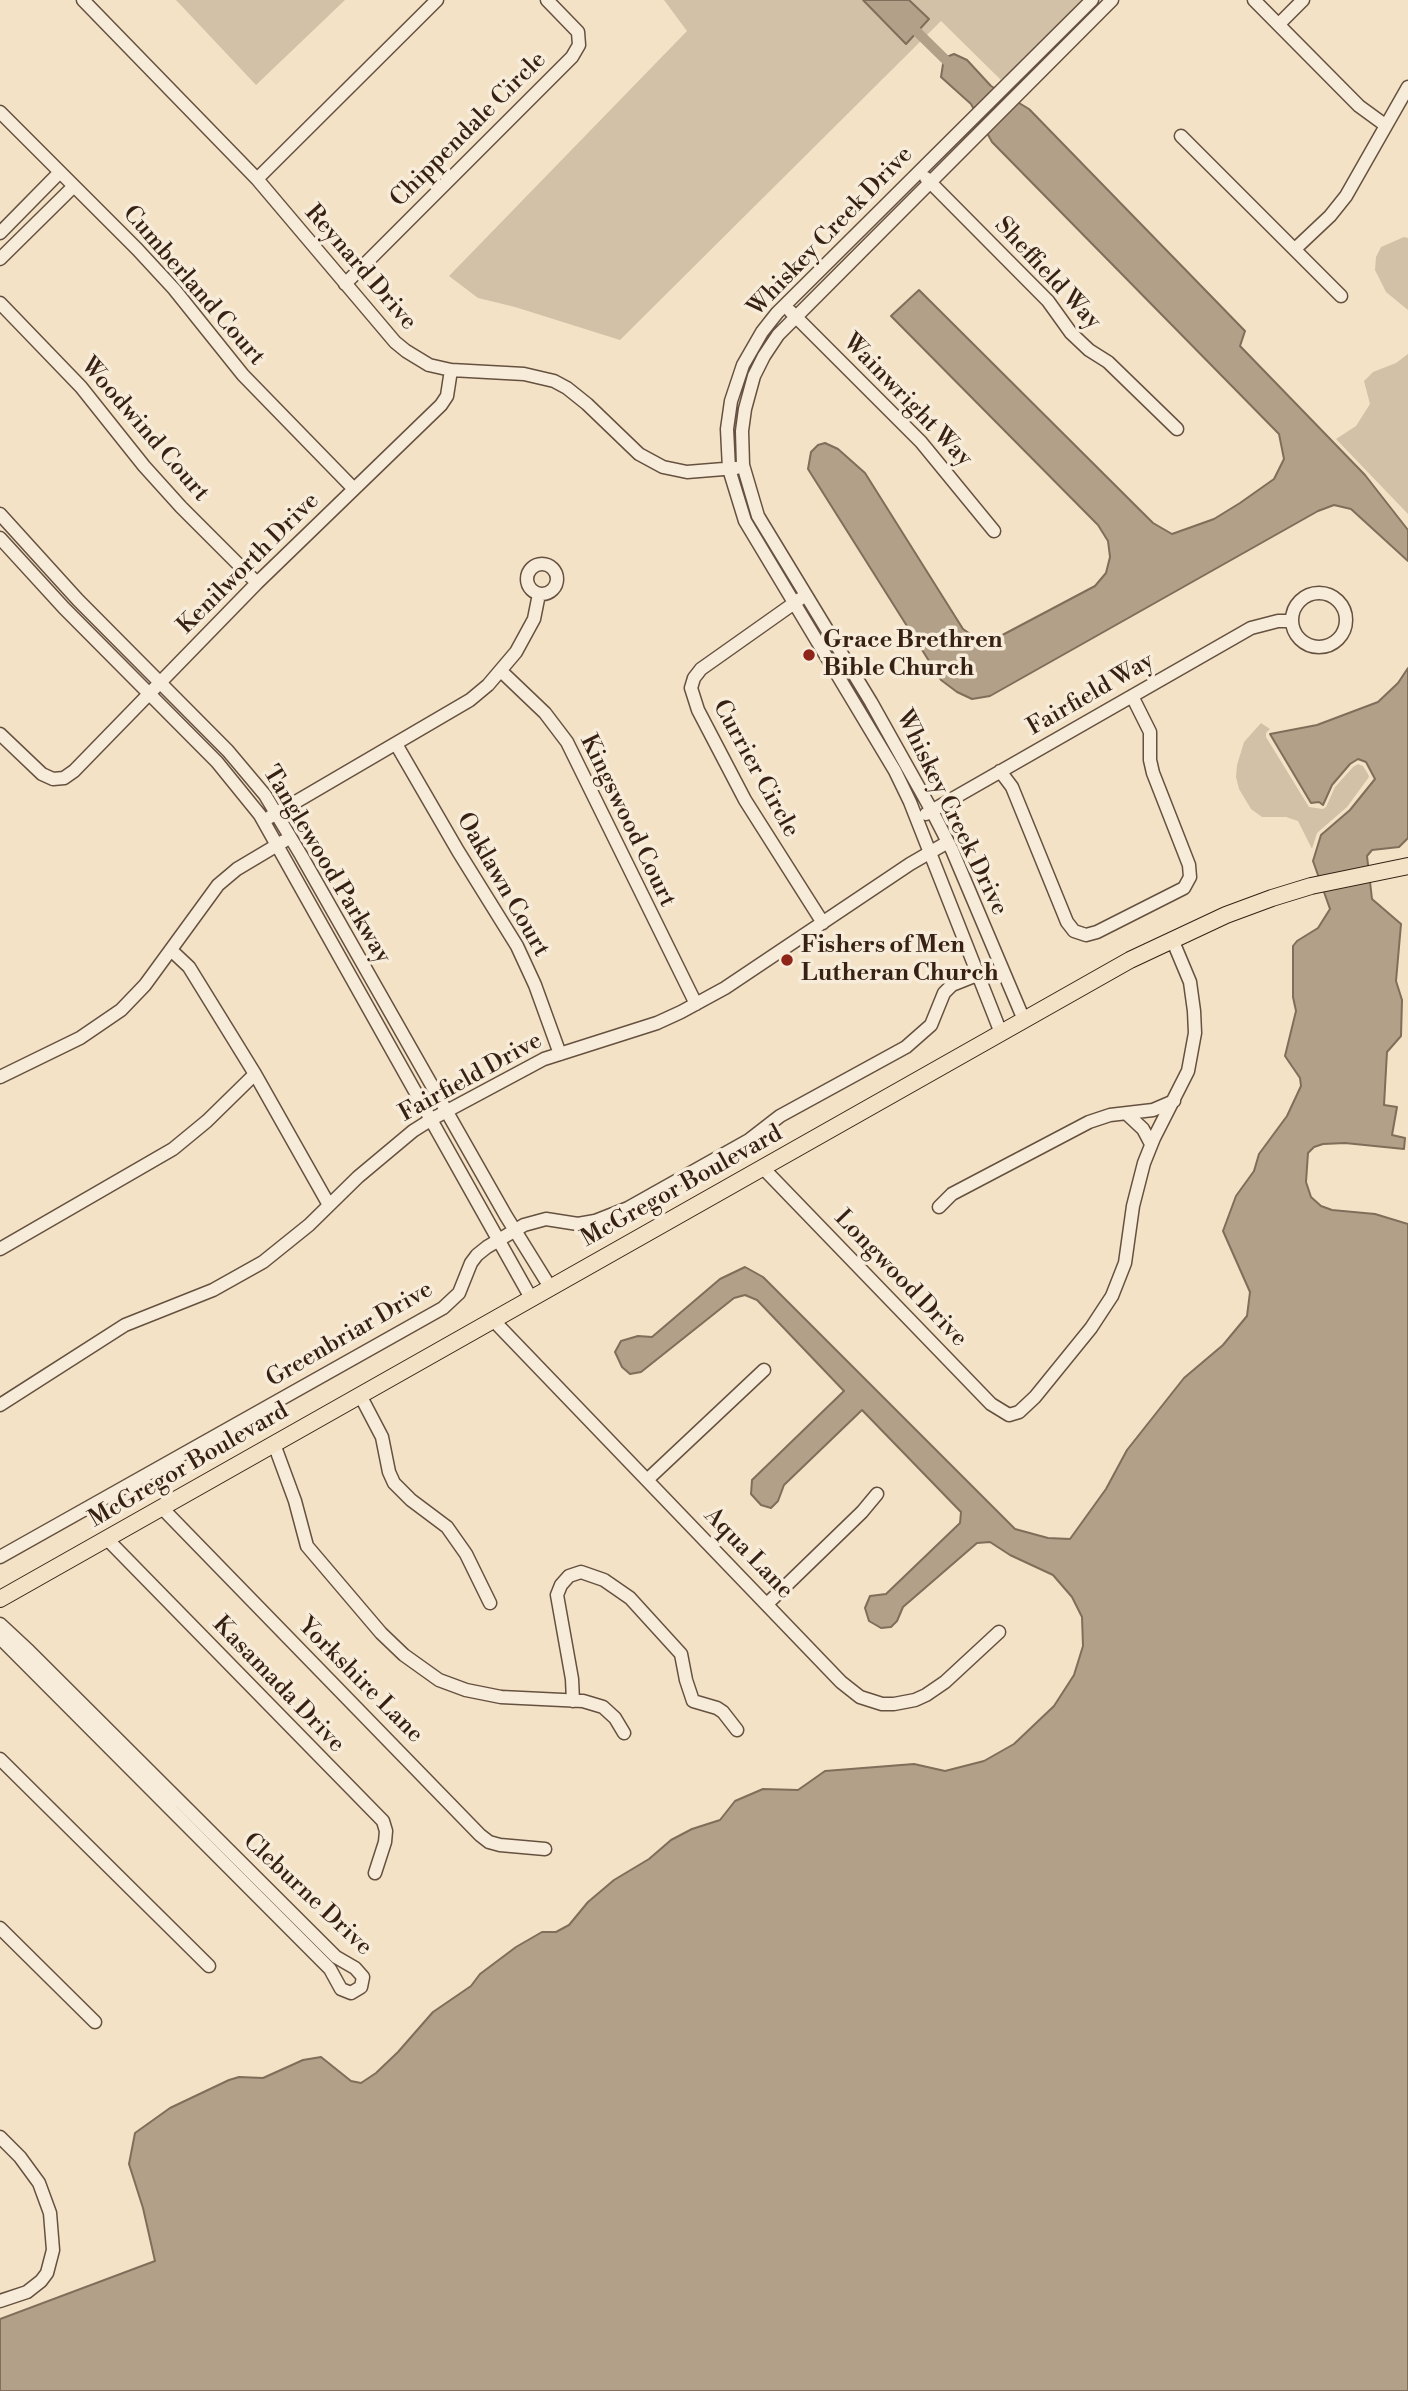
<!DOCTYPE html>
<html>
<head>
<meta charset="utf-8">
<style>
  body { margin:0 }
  canvas { display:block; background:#f3e2c5 }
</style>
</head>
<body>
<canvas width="1408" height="2391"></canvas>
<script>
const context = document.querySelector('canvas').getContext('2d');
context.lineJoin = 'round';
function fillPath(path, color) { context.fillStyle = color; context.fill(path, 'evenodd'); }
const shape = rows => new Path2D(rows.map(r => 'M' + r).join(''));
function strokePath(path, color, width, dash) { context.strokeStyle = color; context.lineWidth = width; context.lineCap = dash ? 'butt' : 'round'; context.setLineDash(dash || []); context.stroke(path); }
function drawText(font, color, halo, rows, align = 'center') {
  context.font = font + ' "Libre Bodoni",serif'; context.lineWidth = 7; context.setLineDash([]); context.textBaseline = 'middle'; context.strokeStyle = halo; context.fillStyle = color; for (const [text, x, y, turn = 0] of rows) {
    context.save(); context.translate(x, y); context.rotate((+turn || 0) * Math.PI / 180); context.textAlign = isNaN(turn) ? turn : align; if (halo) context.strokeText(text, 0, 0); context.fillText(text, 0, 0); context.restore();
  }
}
fillPath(shape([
  [176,0,345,0,256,85],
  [664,0,1083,0,1001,80,941,21,620,340,515,307,478,298,449,276,687,31],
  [1404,237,1408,238,1408,310,1386,292,1375,270,1376,257,1381,247],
  [1408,354,1408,514,1336,439,1356,426,1370,404,1364,381,1373,372,1396,363],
  [1261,723,1270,729,1266,733,1266,737,1309,807,1323,809,1326,807,1335,787,1353,767,1358,764,1363,766,1368,774,1369,777,1347,807,1317,833,1312,849,1298,821,1286,817,1262,817,1251,809,1239,789,1236,777,1237,765,1244,742]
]), '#d3c1a7');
const water = shape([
  [863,0,909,0,929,19,906,44,863,0],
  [954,54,967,60,991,86,1029,109,1245,331,1240,346,1365,475,1408,530,1408,561,1351,509,1334,505,1318,511,990,696,972,699,957,692,941,680,808,469,811,452,818,445,825,443,838,449,865,473,963,629,976,638,993,640,1095,586,1106,573,1110,557,1108,541,1098,525,891,316,919,290,1153,523,1172,534,1214,519,1240,503,1274,479,1284,459,1279,434,992,142,971,104,941,77,944,58,954,54],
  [1408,668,1408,838,1399,847,1372,850,1367,856,1372,899,1401,924,1396,981,1402,1000,1401,1036,1387,1052,1384,1105,1397,1107,1392,1135,1405,1138,1404,1149,1345,1143,1323,1144,1314,1147,1308,1153,1306,1182,1311,1197,1321,1206,1332,1210,1375,1214,1408,1224,1408,2391,0,2391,0,2319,155,2261,143,2208,129,2164,135,2133,170,2108,229,2080,239,2077,263,2078,303,2060,321,2057,351,2081,361,2083,376,2073,398,2052,433,2012,471,1986,480,1974,516,1947,542,1932,556,1932,569,1925,588,1902,614,1880,649,1859,671,1840,692,1829,720,1820,735,1801,763,1789,798,1790,825,1771,914,1764,945,1771,984,1761,1014,1744,1054,1706,1074,1675,1083,1646,1082,1617,1072,1597,1053,1575,1010,1555,990,1542,977,1543,903,1607,897,1621,891,1627,881,1628,869,1621,865,1608,870,1596,886,1594,960,1523,961,1512,862,1410,784,1485,778,1501,771,1508,761,1505,751,1494,752,1480,844,1391,757,1300,745,1295,734,1298,641,1372,630,1374,622,1367,615,1352,621,1341,638,1336,652,1337,720,1279,745,1267,763,1277,1015,1529,1048,1538,1070,1539,1106,1489,1127,1450,1184,1378,1223,1345,1247,1316,1250,1292,1223,1231,1236,1196,1254,1171,1259,1154,1287,1116,1301,1086,1300,1078,1285,1056,1296,1011,1293,997,1293,946,1297,941,1318,928,1330,909,1313,861,1321,835,1350,810,1375,779,1366,762,1358,759,1350,764,1332,785,1323,805,1319,802,1311,803,1270,734,1317,725,1378,702,1398,683,1408,668]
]);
fillPath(water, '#b3a089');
strokePath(water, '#816d5a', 2);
strokePath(shape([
  [907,22,953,67]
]), '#b3a089', 10);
const minor = shape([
  [83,0,257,179,395,342,406,351,429,365,451,370,524,374,554,381,567,388,587,404,639,454,663,467,687,472,736,468],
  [1254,0,1359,106,1385,125],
  [1279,24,1303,0],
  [0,112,137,249,174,289,243,375,354,489],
  [1181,136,1341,296],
  [926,178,1048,301,1071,333,1089,350,1108,362,1177,429],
  [257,179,437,0],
  [0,233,60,172],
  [1295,249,1330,216,1346,196,1408,87],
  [0,259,74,186],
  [345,284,572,57,579,45,578,32,547,0],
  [0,303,81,387,144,466,181,507,257,583],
  [790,311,921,442,994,531],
  [0,514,78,600,228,751,265,795,301,855,506,1216,550,1287],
  [0,538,64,608,217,762,260,815,531,1298],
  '527 579a15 15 0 1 1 30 0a15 15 0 1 1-30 0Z',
  '1292 620a27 27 0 1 1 54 0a27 27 0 1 1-54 0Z',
  [800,599,701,669,694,678,691,688,698,710,745,800,823,923],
  [501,671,545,713,567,742,696,1004],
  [0,734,42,774,53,779,64,778,74,771,257,583,441,405,447,396,451,370],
  [396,744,458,851,517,946,535,985,560,1054],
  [1000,771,1012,787,1067,922,1074,931,1086,935,1097,932,1184,888,1190,877,1189,865,1153,773,1150,760,1150,732,1132,696],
  [926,814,1251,628,1278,621,1292,621],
  [270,817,470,700,488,685,516,652,534,619,539,594],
  [171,950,189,967,255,1074,329,1205],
  [1024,1020,952,850,932,811,871,702,758,516,743,465,742,431,745,409,754,376,764,356,778,335,1112,0],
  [1001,1033,910,802,895,771,745,521,729,469,727,429,731,401,743,365,762,332,777,313,1092,0],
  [0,1077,80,1038,121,1010,145,985,218,885,237,869,284,841],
  [1127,1114,1143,1129,1151,1144],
  [763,1168,991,1404,1009,1415,1019,1412,1035,1397,1091,1328,1112,1296,1125,1263,1133,1206,1144,1163,1154,1138,1188,1071,1195,1033,1194,1011,1190,982,1172,939],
  [939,1207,952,1194,1089,1122,1110,1115,1153,1110,1174,1101],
  [0,1249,173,1149,207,1121,255,1074],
  [493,1320,841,1682,860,1697,882,1704,894,1704,915,1700,926,1695,945,1682,999,1632],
  [360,1395,382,1437,389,1472,394,1483,411,1500,447,1527,466,1554,490,1603],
  [0,1405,125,1325,213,1290,263,1262,309,1225,358,1177,413,1131,432,1119,544,1059,657,1023,681,1012,725,988,910,864,948,842],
  [274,1444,295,1501,307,1546,381,1633,404,1655,439,1680,466,1690,501,1697,583,1701,603,1707,615,1718,624,1733],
  [647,1480,764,1370],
  [162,1508,480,1835,489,1842,500,1845,545,1849],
  [107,1539,383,1821,386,1831,385,1842,375,1873],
  [0,1557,443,1308,459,1293,471,1263,477,1255,487,1247,524,1225,546,1219,578,1224,595,1221,628,1208,749,1140,780,1116,906,1047,931,1025,944,993,952,985,977,975],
  [767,1604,862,1512,877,1494],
  [0,1624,29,1651,336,1957,355,1968,363,1977,361,1987,351,1993,341,1989,330,1969,0,1638],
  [573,1701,572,1679,557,1595,561,1585,569,1576,581,1572,604,1580,630,1598,681,1654,686,1680,693,1701,717,1708,723,1712,737,1730],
  [0,1759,209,1966],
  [0,1928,95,2022],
  [0,2137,20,2157,39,2183,50,2213,53,2250,47,2273,41,2281,27,2292,0,2301]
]);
const major = shape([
  [0,1599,1130,960,1226,915,1272,898,1311,886,1408,866]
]);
strokePath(minor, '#665140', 15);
strokePath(major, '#372114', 18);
strokePath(minor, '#f7ecd9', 12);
strokePath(major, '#f3e2c5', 16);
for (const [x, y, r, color] of [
  [809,655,7,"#8f2418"],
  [787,960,7,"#8f2418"]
]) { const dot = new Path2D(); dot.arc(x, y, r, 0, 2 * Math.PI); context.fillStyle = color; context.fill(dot); strokePath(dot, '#f7ecd9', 2.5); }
drawText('24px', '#372114', '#f7ecd9', [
  ["Chippendale Circle",469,130,-45],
  ["Whiskey Creek Drive",831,232,-46],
  ["Reynard Drive",360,268,49],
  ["Sheffield Way",1047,274,47],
  ["Cumberland Court",193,286,49],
  ["Wainwright Way",907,401,46],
  ["Woodwind Court",144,430,49],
  ["Kenilworth Drive",249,564,-45],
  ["Fairfield Way",1091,695,-30],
  ["Currier Circle",755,769,61],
  ["Whiskey Creek Drive",951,813,64],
  ["Kingswood Court",627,821,64],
  ["Tanglewood Parkway",326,865,59],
  ["Oaklawn Court",502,885,60],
  ["Fairfield Drive",471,1078,-29],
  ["McGregor Boulevard",682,1187,-29],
  ["Longwood Drive",900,1279,46],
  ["Greenbriar Drive",350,1335,-30],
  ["McGregor Boulevard",189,1466,-30],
  ["Aqua Lane",748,1554,46],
  ["Yorkshire Lane",360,1681,45],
  ["Kasamada Drive",278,1685,46],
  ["Cleburne Drive",307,1895,43]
]);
drawText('bold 24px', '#372114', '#f7ecd9', [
  ["Grace Brethren",823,641],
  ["Bible Church",823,669],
  ["Fishers of Men",801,946],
  ["Lutheran Church",801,974]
], 'left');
</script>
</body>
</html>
